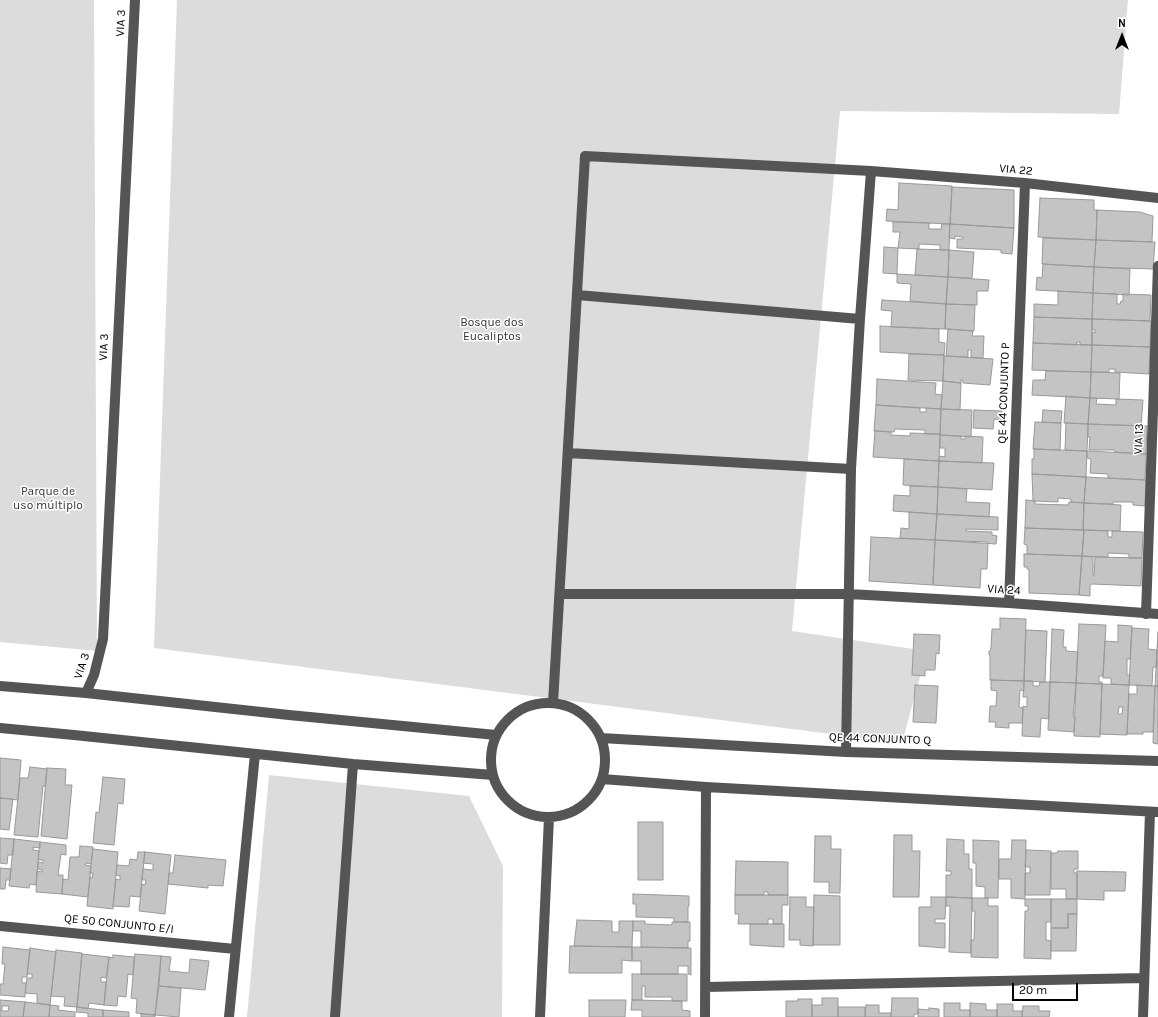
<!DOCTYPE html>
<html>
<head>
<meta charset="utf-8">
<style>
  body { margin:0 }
  #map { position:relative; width:1158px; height:1017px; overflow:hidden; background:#fff; font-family:Karla,sans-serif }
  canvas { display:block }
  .north { position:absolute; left:1102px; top:16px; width:40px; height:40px; -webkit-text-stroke:3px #fff; paint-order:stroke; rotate:0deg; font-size:11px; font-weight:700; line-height:16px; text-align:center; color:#000 }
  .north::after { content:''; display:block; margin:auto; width:14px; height:18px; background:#000; clip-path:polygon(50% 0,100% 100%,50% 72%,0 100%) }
  .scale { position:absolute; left:1012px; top:983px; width:66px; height:18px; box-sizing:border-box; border:2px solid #000; border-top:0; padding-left:5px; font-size:12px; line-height:14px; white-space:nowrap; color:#000; -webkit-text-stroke:3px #fff; paint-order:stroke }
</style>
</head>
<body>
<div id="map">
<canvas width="1158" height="1017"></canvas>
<div class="north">N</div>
<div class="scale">20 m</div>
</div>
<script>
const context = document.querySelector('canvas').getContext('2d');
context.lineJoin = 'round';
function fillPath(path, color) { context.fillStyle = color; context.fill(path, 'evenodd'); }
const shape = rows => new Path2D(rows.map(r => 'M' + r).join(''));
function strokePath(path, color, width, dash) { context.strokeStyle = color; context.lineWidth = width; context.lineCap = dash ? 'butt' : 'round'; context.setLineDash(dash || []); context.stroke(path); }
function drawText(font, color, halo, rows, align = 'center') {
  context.font = font + ' Karla,sans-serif'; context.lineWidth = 3; context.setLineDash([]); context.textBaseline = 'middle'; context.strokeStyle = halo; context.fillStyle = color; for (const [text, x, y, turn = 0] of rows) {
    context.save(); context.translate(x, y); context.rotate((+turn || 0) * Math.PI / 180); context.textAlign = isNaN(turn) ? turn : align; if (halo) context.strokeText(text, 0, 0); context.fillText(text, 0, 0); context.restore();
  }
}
fillPath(shape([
  [0,0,94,0,97,651,0,642],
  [177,0,1128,0,1119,114,840,111,792,631,927,651,902,743,154,648],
  [269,775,469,796,503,866,502,1017,247,1017]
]), '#dcdcdc');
const building = shape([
  [899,183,952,186,950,224,886,221,887,209,898,210,899,183],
  [952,187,1014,190,1014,228,950,224,952,187],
  [1040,198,1094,200,1094,210,1097,210,1096,240,1038,237,1040,198],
  [1097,210,1140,212,1153,216,1152,242,1096,240,1097,210],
  [893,222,929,223,929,229,941,229,942,224,950,224,949,250,940,250,940,245,919,244,919,249,898,248,900,232,893,232,893,222],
  [950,224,1014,228,1012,254,1001,253,1001,250,957,248,957,239,963,239,963,237,955,236,955,239,949,238,950,224],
  [1043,238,1096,240,1094,267,1042,264,1043,238],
  [1096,240,1155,242,1153,269,1094,267,1096,240],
  [884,247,898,248,897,274,883,273,884,247],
  [917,249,949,250,948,277,915,275,917,249],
  [949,250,974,252,972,278,948,277,949,250],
  [1043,264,1094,267,1093,293,1036,290,1037,277,1042,278,1043,264],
  [1094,267,1130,269,1129,295,1093,293,1094,267],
  [897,274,948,277,946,304,910,301,911,284,897,283,897,274],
  [948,277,989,280,988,291,977,291,977,305,946,304,948,277],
  [1058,291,1093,293,1092,319,1034,317,1034,304,1058,305,1058,291],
  [1093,293,1117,294,1117,304,1120,304,1121,301,1123,301,1123,294,1151,295,1150,321,1092,319,1093,293],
  [882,300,946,304,945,329,891,327,892,311,881,310,882,300],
  [946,304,975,305,974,331,945,329,946,304],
  [1034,317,1092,319,1092,345,1080,345,1080,342,1077,342,1077,345,1033,343,1034,317],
  [1092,319,1151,321,1150,347,1092,345,1092,332,1095,333,1095,330,1092,330,1092,319],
  [880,326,939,329,939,342,945,343,944,355,880,352,880,326],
  [948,329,973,331,972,336,984,336,983,358,971,357,971,350,968,350,968,357,946,356,948,329],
  [1033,343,1092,345,1091,372,1032,370,1033,343],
  [1092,345,1150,347,1149,374,1115,372,1115,369,1109,369,1109,372,1091,372,1092,345],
  [909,354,944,355,943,381,908,380,909,354],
  [944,356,993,359,990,385,963,383,963,380,961,380,961,383,943,381,944,356],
  [1046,371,1091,372,1090,398,1032,395,1033,380,1045,380,1046,371],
  [1091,372,1120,373,1119,399,1090,398,1091,372],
  [877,379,936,383,935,394,942,395,941,409,876,405,877,379],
  [943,381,961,383,960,410,941,409,943,381],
  [1066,396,1090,398,1088,424,1064,423,1066,396],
  [1090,398,1097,398,1096,404,1116,405,1116,399,1143,400,1141,426,1088,424,1090,398],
  [876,405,920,408,920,412,926,412,926,408,941,409,940,434,925,434,925,430,895,429,894,432,874,431,876,405],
  [941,409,972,410,971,437,940,435,941,409],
  [974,410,1002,411,1002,420,994,419,993,429,973,428,974,410],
  [1043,410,1062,411,1061,423,1042,422,1043,410],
  [1035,422,1061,423,1060,450,1033,449,1035,422],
  [1066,423,1088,424,1087,451,1065,450,1066,423],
  [1088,424,1147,426,1146,454,1115,452,1115,450,1089,450,1090,437,1088,437,1088,424],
  [875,431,891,432,891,435,910,436,910,433,940,434,939,461,873,457,875,431],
  [940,435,961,436,961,439,965,439,965,436,983,437,982,463,939,461,939,456,945,457,945,448,940,448,940,435],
  [1034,449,1087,451,1086,477,1032,474,1032,459,1034,459,1034,449],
  [1087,451,1146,454,1145,480,1108,478,1108,474,1090,473,1091,459,1087,458,1087,451],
  [904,459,939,461,938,487,903,485,904,459],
  [939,461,994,463,992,490,938,487,939,461],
  [1032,474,1086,477,1084,503,1071,502,1071,499,1058,498,1058,502,1033,501,1032,474],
  [1086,477,1146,480,1145,506,1133,505,1133,502,1113,502,1113,504,1084,503,1086,477],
  [910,486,938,487,937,514,893,511,894,495,910,496,910,486],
  [938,487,967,489,966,502,990,503,989,517,937,514,938,487],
  [1026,500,1035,501,1035,504,1068,505,1069,502,1084,503,1083,530,1025,528,1026,500],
  [1084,503,1121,505,1120,531,1083,530,1084,503],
  [909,512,937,514,935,540,900,538,901,528,909,529,909,512],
  [937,514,998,517,998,530,966,529,966,531,992,532,992,535,997,536,996,544,935,540,937,514],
  [1025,528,1084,530,1082,556,1027,554,1027,545,1024,544,1025,528],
  [1084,530,1108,531,1108,537,1112,537,1112,531,1143,532,1142,558,1129,558,1129,554,1108,553,1108,557,1082,556,1084,530],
  [871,537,935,540,933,585,869,581,871,537],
  [935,540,988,542,987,569,981,569,980,588,933,585,935,540],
  [1024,554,1082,556,1079,595,1029,593,1029,569,1027,569,1027,567,1024,567,1024,554],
  [1082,556,1093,557,1093,575,1094,576,1095,557,1142,558,1141,586,1092,584,1090,585,1090,596,1079,595,1082,556],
  [1000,618,1026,619,1024,681,990,680,990,655,989,655,989,651,990,651,991,648,992,629,1000,629,1000,618],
  [1079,624,1106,625,1103,674,1103,676,1099,676,1099,682,1102,682,1102,684,1076,683,1079,624],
  [1118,625,1132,626,1130,659,1127,659,1127,675,1130,675,1129,685,1111,684,1111,678,1103,678,1105,641,1118,642,1118,625],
  [1132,628,1149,629,1148,649,1157,650,1156,667,1153,667,1152,686,1129,685,1132,628],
  [1052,629,1064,630,1063,647,1066,647,1066,651,1078,652,1076,683,1050,682,1052,629],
  [1026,630,1047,631,1045,682,1024,681,1026,630],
  [1158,632,1158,686,1155,686,1158,632],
  [914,634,940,635,939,654,936,653,935,670,925,670,925,676,912,675,914,634],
  [991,680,1024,681,1024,691,1020,690,1019,707,1023,708,1022,723,1009,723,1009,728,995,727,996,722,989,722,990,706,996,706,997,691,991,690,991,680],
  [1024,681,1033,681,1033,686,1039,686,1040,682,1050,682,1049,719,1041,718,1040,737,1022,736,1023,706,1027,707,1027,697,1023,697,1024,681],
  [1050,682,1076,683,1073,717,1075,717,1074,732,1048,730,1050,682],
  [1076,683,1102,684,1100,737,1074,736,1076,683],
  [1102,684,1129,685,1127,735,1100,734,1102,684],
  [1119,707,1123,707,1122,714,1118,714,1119,707],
  [915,685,938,686,936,723,913,722,915,685],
  [1137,685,1155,686,1153,732,1143,732,1143,734,1127,734,1129,694,1137,694,1137,685],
  [1155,686,1158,686,1158,744,1153,743,1155,686],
  [0,758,21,760,18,800,0,798,0,758],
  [30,767,47,769,45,786,43,786,38,837,14,835,20,778,28,778,30,767],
  [47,768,66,769,65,785,72,785,67,839,41,836,47,768],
  [103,777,125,779,123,804,118,803,114,845,93,843,96,812,99,813,103,777],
  [0,798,13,799,9,830,0,829,0,798],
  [638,822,663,822,663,880,638,880,638,822],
  [894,835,912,835,912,851,920,851,919,897,893,897,894,835],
  [815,836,831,836,831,849,841,849,840,893,829,893,829,882,814,882,815,836],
  [0,838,14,839,13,855,8,855,7,864,0,863,0,838],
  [14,839,40,842,40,848,33,847,33,850,39,851,36,885,30,884,29,888,9,886,14,839],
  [947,839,964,840,964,854,969,854,969,869,972,869,972,898,946,897,946,875,951,875,951,871,946,871,947,839],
  [973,840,999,841,998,898,985,898,985,887,976,886,976,863,973,863,973,840],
  [1012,840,1026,840,1025,899,1011,898,1011,879,999,879,999,859,1011,859,1012,840],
  [40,842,66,845,66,855,61,854,58,875,63,875,62,894,36,892,37,871,42,872,42,870,38,869,38,862,43,863,43,860,38,860,40,842],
  [80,846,93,847,91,864,86,863,85,865,91,866,88,897,62,894,63,879,68,880,70,857,79,857,80,846],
  [93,849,118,852,113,909,87,906,90,877,92,878,93,873,90,873,93,849],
  [1026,850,1051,851,1050,895,1025,895,1025,873,1030,873,1030,867,1025,867,1026,850],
  [1058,851,1078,851,1078,869,1074,869,1074,873,1077,873,1077,899,1066,899,1066,889,1051,889,1051,853,1057,853,1058,851],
  [138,852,145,852,140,897,130,896,129,907,113,906,116,879,120,880,120,876,116,875,117,865,129,866,130,859,137,860,138,852],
  [145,852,171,855,165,914,139,911,142,884,145,885,146,880,142,880,143,869,153,870,153,864,143,863,145,852],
  [175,855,226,860,223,886,208,885,208,888,168,884,169,873,173,873,175,855],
  [736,861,788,862,788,895,768,895,768,892,764,892,764,895,735,895,736,861],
  [0,868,11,869,10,880,6,880,5,889,0,889,0,868],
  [1077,871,1126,872,1125,891,1104,891,1104,900,1077,899,1077,871],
  [633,894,689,896,689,906,688,906,688,922,674,922,674,918,636,917,636,904,633,904,633,894],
  [735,895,788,895,788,905,782,905,782,924,773,924,773,919,768,919,768,924,738,924,739,914,735,914,735,895],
  [814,895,840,896,840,945,813,945,814,895],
  [790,897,806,897,806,907,814,907,813,946,800,945,800,940,789,940,790,897],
  [931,897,946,897,945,919,935,919,935,923,945,923,945,948,919,946,919,907,931,907,931,897],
  [946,897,972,898,971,953,949,952,950,906,946,906,946,897],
  [972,898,988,898,988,906,998,906,998,958,971,957,971,940,974,940,975,911,972,911,972,898],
  [1025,899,1051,899,1051,922,1046,922,1046,940,1051,941,1051,959,1024,958,1025,911,1028,911,1028,906,1025,906,1025,899],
  [1051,899,1077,899,1077,914,1068,914,1068,928,1051,928,1051,899],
  [1068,914,1077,914,1076,951,1051,951,1051,928,1068,928,1068,914],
  [577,920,612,921,612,932,619,932,619,921,633,921,632,947,574,946,577,920],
  [633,921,645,921,645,924,672,925,672,922,690,922,690,941,688,941,688,948,641,947,641,931,633,931,633,921],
  [750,924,784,924,784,947,750,945,750,924],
  [570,946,632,947,632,961,622,960,622,973,569,973,570,946],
  [3,947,30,950,27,977,22,977,22,983,26,983,25,997,0,995,0,984,3,984,5,964,2,964,3,947],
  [632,947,691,948,691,975,688,974,688,966,678,966,678,974,641,974,641,961,632,961,632,947],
  [30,948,56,952,50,1005,37,1003,37,994,25,993,27,978,32,978,32,974,27,974,30,948],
  [56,950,82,953,77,1007,64,1006,65,997,51,996,56,950],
  [82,954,109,957,106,978,101,977,101,982,106,982,104,1005,89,1003,88,1009,77,1007,82,954],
  [135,954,161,956,155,1015,136,1013,137,999,131,998,135,954],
  [113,955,134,957,133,975,128,974,126,997,118,996,117,1006,104,1005,109,957,113,958,113,955],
  [161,956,171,957,169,971,189,973,190,959,209,961,205,990,159,986,161,956],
  [632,974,687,974,687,1001,672,1001,672,997,645,997,645,986,642,986,642,1000,632,1000,632,974],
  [159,986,181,988,179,1017,155,1015,159,986],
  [822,998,838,998,838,1017,812,1017,812,1005,822,1005,822,998],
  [892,998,918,998,918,1014,914,1014,914,1017,891,1017,892,998],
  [798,999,812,999,812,1017,786,1017,786,1001,798,1001,798,999],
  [0,1000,25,1002,23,1017,0,1017,0,1000],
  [2,1006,9,1006,8,1011,2,1011,2,1006],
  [589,1000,626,1000,625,1017,589,1017,589,1000],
  [632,1000,682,1001,682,1010,690,1011,690,1017,642,1017,642,1010,631,1010,632,1000],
  [25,1002,50,1005,49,1017,23,1017,25,1002],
  [944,1003,960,1003,960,1010,970,1010,970,1017,944,1017,944,1003],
  [970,1003,986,1004,986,1010,997,1010,997,1017,970,1017,970,1003],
  [997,1004,1013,1004,1013,1011,1022,1011,1022,1017,997,1017,997,1004],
  [50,1005,59,1006,58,1010,75,1012,75,1017,49,1017,50,1005],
  [866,1005,879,1005,879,1013,891,1013,891,1017,865,1017,866,1005],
  [1023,1006,1039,1006,1039,1011,1050,1011,1049,1017,1022,1017,1023,1006],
  [77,1007,103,1010,103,1017,88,1017,88,1013,76,1012,77,1007],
  [838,1007,865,1007,865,1017,838,1017,838,1007],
  [929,1008,939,1009,939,1017,918,1017,918,1009,929,1010,929,1008],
  [103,1010,129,1012,129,1017,103,1017,103,1010],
  [141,1014,155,1015,155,1017,141,1017,141,1014]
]);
fillPath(building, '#c4c4c4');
strokePath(building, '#999', 1);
strokePath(shape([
  [577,295,860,319],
  [568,453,851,469],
  [560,594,849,594,1009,603,1158,614],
  [1009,603,1025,183],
  [1146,614,1158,266],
  [0,686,86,693,289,715,496,735],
  [86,693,94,675,103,639,135,0],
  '491 760a57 57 0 1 1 114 0a57 57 0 1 1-114 0Z',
  [553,703,585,156,871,171,1025,183,1158,198],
  [0,728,74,735,353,764,493,775],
  [601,738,846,752,1158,761],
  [846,752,851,469,860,319,871,171],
  [602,779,706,787,1158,812],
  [0,926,235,949],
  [705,987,1144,978],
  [229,1017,255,754],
  [335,1017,353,764],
  [540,1017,549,817],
  [705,1017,706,787],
  [1143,1017,1150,812]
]), '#555', 10);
drawText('12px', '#000', '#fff', [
  ["VIA 3",121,23,-87],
  ["VIA 22",1016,170,5],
  ["VIA 3",104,347,-87],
  ["QE 44 CONJUNTO P",1004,393,-88],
  ["VIA 13",1139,439,-88],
  ["VIA 24",1004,590,4],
  ["VIA 3",82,666,-72],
  ["QE 44 CONJUNTO Q",880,739,2],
  ["QE 50 CONJUNTO E/I",119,924,6]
]);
drawText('12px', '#333', '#fff', [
  ["Bosque dos",492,323],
  ["Eucaliptos",492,337],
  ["Parque de",48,492],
  ["uso múltiplo",48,506]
]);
</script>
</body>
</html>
